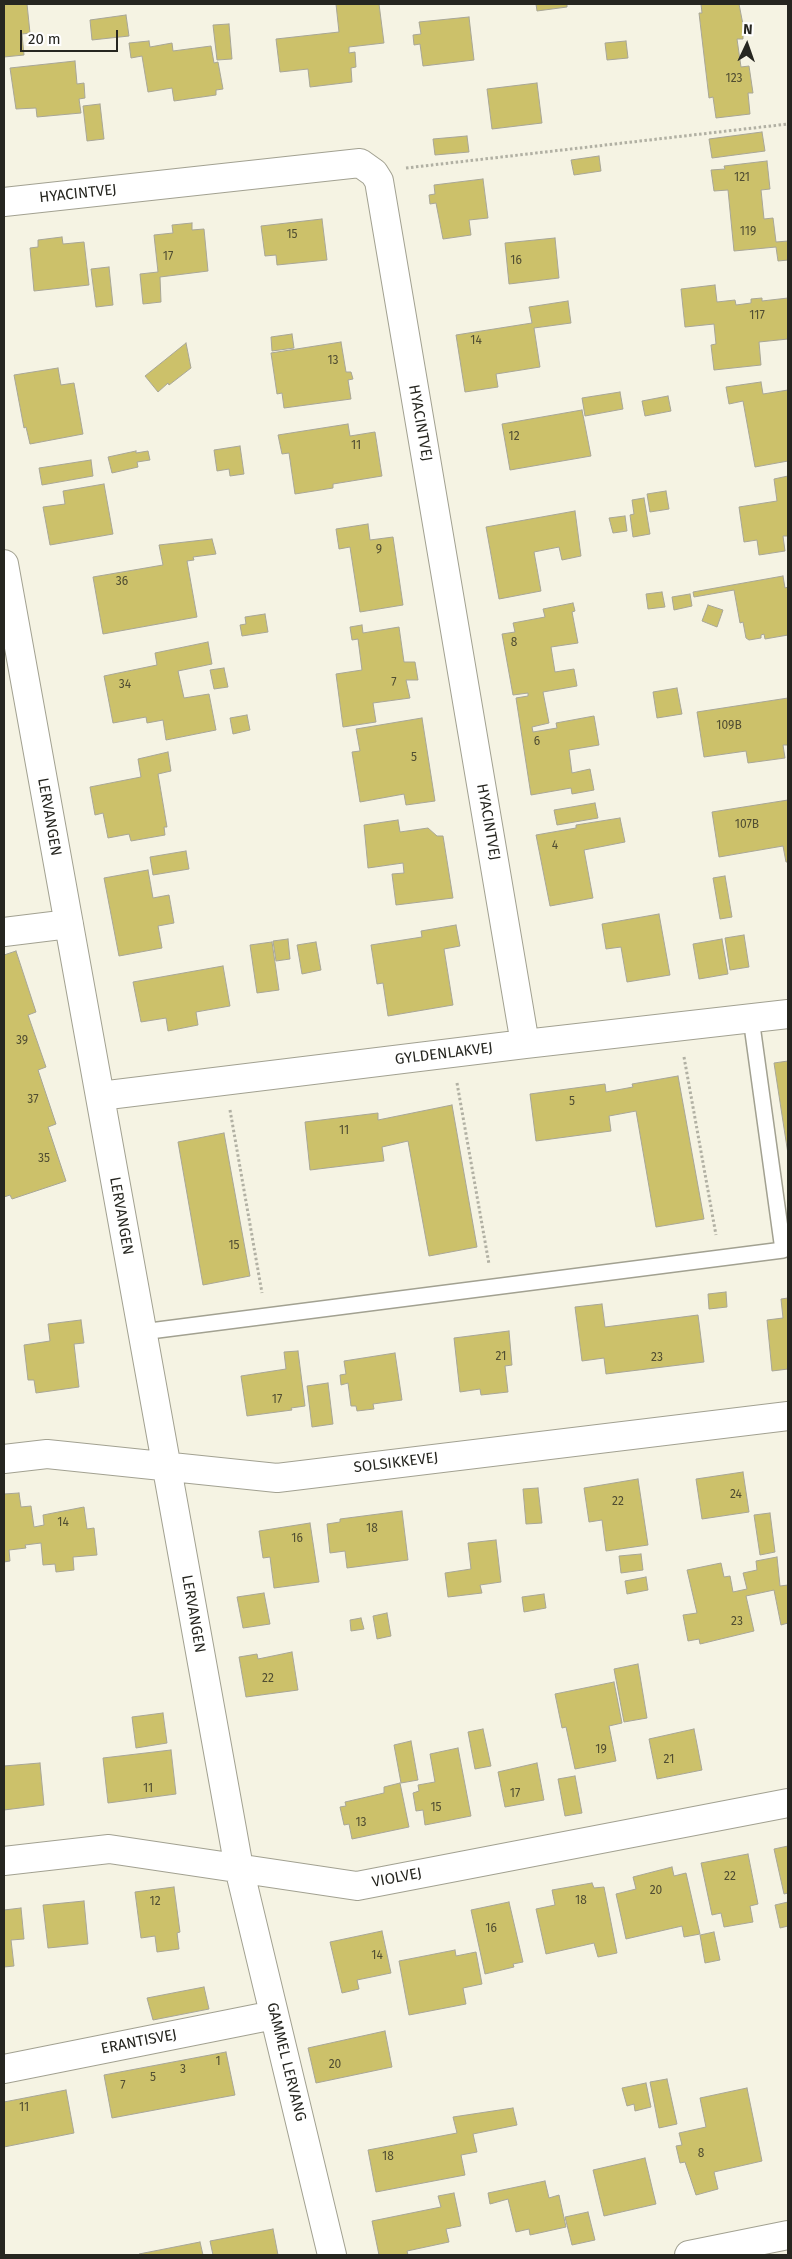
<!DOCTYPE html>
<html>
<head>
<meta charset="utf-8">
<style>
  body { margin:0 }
  #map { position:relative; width:792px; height:2259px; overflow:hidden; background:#f5f3e3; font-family:"Fira Sans",sans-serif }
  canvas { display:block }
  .frame { position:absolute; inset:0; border:5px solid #262620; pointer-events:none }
  .north { position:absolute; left:722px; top:20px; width:50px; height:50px; -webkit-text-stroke:4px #fff; paint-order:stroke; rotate:3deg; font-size:14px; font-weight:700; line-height:20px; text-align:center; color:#262620 }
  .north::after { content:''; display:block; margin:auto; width:18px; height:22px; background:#262620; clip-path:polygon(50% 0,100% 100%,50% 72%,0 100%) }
  .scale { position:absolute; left:20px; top:30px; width:98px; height:22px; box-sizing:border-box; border:2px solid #262620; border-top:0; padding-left:6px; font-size:15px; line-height:18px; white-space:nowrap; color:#262620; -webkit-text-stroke:4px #fff; paint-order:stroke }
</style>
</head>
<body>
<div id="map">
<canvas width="792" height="2259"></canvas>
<div class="frame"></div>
<div class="north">N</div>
<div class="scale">20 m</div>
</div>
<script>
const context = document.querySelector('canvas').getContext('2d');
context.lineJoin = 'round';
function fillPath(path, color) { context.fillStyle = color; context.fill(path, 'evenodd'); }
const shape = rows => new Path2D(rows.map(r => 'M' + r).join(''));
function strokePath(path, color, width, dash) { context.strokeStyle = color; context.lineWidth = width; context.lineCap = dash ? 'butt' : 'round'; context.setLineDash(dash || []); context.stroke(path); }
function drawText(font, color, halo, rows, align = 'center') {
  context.font = font + ' "Fira Sans",sans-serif'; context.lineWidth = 4.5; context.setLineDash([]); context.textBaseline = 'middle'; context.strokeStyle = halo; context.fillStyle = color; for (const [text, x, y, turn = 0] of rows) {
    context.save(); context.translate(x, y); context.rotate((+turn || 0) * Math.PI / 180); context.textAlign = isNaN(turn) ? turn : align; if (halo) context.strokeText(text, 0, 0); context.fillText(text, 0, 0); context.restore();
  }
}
const building = shape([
  [4,4,27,4,30,33,22,34,24,55,4,57,4,4],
  [336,4,379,4,384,43,349,47,349,53,355,52,356,67,351,68,352,82,310,87,308,69,280,72,276,39,339,32,336,4],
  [536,4,567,4,567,7,537,11,536,4],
  [701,4,739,4,745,35,743,35,743,39,737,39,741,67,749,66,753,93,748,93,750,114,716,118,713,97,709,98,699,13,702,13,701,4],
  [126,15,129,36,92,40,90,20,126,15],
  [469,17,474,60,423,66,420,44,414,45,413,35,421,34,419,22,469,17],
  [229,24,232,59,217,60,213,25,229,24],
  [149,41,150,47,172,43,173,51,211,46,214,63,218,62,223,89,216,90,216,95,174,101,172,88,148,92,142,56,131,58,129,43,149,41],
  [626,41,628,58,607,60,605,43,626,41],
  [75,61,77,84,84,83,85,98,79,99,81,113,37,117,36,108,16,109,10,68,75,61],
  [537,83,542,123,492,129,487,89,537,83],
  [100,104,104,139,87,141,83,106,100,104],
  [762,132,765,151,712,158,709,139,762,132],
  [467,136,469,152,435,155,433,139,467,136],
  [599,156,601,171,574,175,571,160,599,156],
  [767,161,770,189,761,190,764,219,773,218,776,242,788,241,788,260,778,261,776,247,734,251,728,190,714,191,711,170,725,169,724,166,767,161],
  [483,179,488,218,469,220,471,235,443,239,436,203,430,204,429,195,435,194,434,185,483,179],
  [322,219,327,260,277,265,276,255,265,256,261,226,322,219],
  [192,223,192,230,204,229,208,271,160,277,161,302,143,304,140,274,158,272,154,235,173,233,172,225,192,223],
  [62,237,63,244,84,242,89,285,34,291,30,248,38,247,38,240,62,237],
  [555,238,559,278,509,284,505,243,555,238],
  [109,267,113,305,96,307,91,269,109,267],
  [715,285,717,302,735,300,736,305,751,303,751,299,762,298,762,301,788,298,788,339,759,342,761,365,714,370,711,345,716,344,714,324,685,327,681,289,715,285],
  [568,301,571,323,534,328,540,367,496,374,498,387,465,392,456,335,532,323,529,307,568,301],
  [292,334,294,348,272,351,271,337,292,334],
  [341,342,346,372,351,372,353,379,348,380,351,399,284,408,282,393,277,394,271,353,341,342],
  [186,343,191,368,169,385,168,383,158,392,145,376,186,343],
  [58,368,61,385,74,383,83,434,30,444,26,427,24,428,14,375,58,368],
  [761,382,763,394,788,390,788,461,755,467,743,401,729,404,726,387,761,382],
  [620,392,623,409,585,416,582,398,620,392],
  [668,396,671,411,645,416,642,401,668,396],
  [582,410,591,456,510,470,502,424,582,410],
  [348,424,350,436,375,432,382,476,333,484,333,488,295,494,289,453,282,454,278,435,348,424],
  [240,446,244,474,230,476,229,469,217,471,214,450,240,446],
  [136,451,136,453,148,451,150,460,137,462,138,467,112,473,108,457,136,451],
  [91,460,93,476,42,485,39,468,91,460],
  [788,476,788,536,783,536,785,551,759,555,757,540,744,542,739,507,777,501,774,479,788,476],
  [104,484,113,534,50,545,43,507,65,504,63,491,104,484],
  [666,491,669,509,650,512,647,494,666,491],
  [644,498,650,534,633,537,630,515,634,514,632,500,644,498],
  [575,511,581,556,562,560,559,547,534,552,541,591,499,599,486,527,575,511],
  [625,516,627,531,613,533,609,518,625,516],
  [368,524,370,540,393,537,403,605,360,612,350,547,339,549,336,529,368,524],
  [212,539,216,554,193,557,194,560,187,561,197,617,103,634,93,577,163,565,159,545,212,539],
  [783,576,785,588,788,587,788,635,765,639,764,634,761,635,761,638,749,640,746,638,743,622,740,623,734,590,694,597,693,592,783,576],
  [662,592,665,607,648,609,646,594,662,592],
  [690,594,692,606,674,610,672,597,690,594],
  [573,603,575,611,572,612,578,643,551,647,555,672,574,669,577,686,543,692,549,723,532,727,533,732,557,728,556,723,594,716,599,745,569,750,572,773,590,769,594,790,572,794,571,788,531,795,516,698,528,696,528,693,513,695,502,634,515,632,513,623,545,617,543,609,573,603],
  [708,605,723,610,717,627,702,621,708,605],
  [265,614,268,632,242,636,240,625,246,624,245,617,265,614],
  [362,625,363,633,399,627,404,662,415,662,418,680,406,680,410,698,373,703,376,722,343,727,336,674,362,670,358,639,352,640,350,627,362,625],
  [208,642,212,664,178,671,184,698,209,694,216,730,166,740,163,720,147,723,146,717,113,723,104,676,157,665,155,653,208,642],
  [224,668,228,687,214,689,210,670,224,668],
  [677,688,682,714,657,718,653,692,677,688],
  [788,698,788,745,783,745,785,758,748,763,746,751,704,757,697,712,788,698],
  [247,715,250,730,233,734,230,718,247,715],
  [422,718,435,801,406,805,404,794,360,802,352,752,360,751,356,729,422,718],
  [168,752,171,771,158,774,167,827,164,827,165,835,131,841,129,834,108,838,103,813,95,815,90,787,141,777,138,759,168,752],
  [788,800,788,862,786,862,783,846,719,857,712,812,788,800],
  [595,803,598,818,557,825,554,810,595,803],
  [620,818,625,842,584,850,593,898,550,906,536,835,576,828,576,825,620,818],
  [398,820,400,832,428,828,437,836,443,836,453,898,396,905,392,874,404,873,403,863,368,868,364,825,398,820],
  [186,851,189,869,153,875,150,857,186,851],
  [148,870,153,898,169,895,174,923,158,926,162,948,119,956,104,878,148,870],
  [725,876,732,917,720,919,713,878,725,876],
  [659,914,670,975,627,982,621,947,606,949,602,924,659,914],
  [456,925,460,946,444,949,453,1005,388,1016,383,983,377,984,371,945,422,937,421,931,456,925],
  [744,935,749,967,730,970,725,938,744,935],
  [288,939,290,959,276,961,273,941,288,939],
  [722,939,728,974,699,979,693,944,722,939],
  [272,942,279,990,257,993,250,945,272,942],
  [316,942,321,970,302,974,297,945,316,942],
  [16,951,36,1012,28,1015,46,1067,38,1070,56,1124,48,1127,66,1181,12,1199,10,1195,4,1197,4,955,16,951],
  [223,966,230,1006,196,1012,198,1025,168,1031,166,1018,141,1022,133,982,223,966],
  [788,1061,788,1154,774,1063,788,1061],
  [678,1076,704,1219,656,1227,636,1111,609,1116,611,1131,536,1141,530,1094,605,1084,606,1092,633,1087,632,1084,678,1076],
  [452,1105,477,1247,429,1256,408,1141,382,1147,384,1161,310,1170,305,1122,378,1113,378,1120,452,1105],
  [224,1133,250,1276,203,1285,178,1142,224,1133],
  [726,1292,727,1307,709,1309,708,1294,726,1292],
  [788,1298,788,1369,772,1371,767,1320,783,1318,781,1299,788,1298],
  [602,1304,605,1327,698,1315,704,1362,606,1374,604,1358,582,1361,575,1307,602,1304],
  [81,1320,84,1343,74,1344,79,1387,36,1393,34,1380,28,1380,24,1345,50,1341,48,1324,81,1320],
  [509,1331,512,1365,505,1366,508,1392,481,1395,480,1389,460,1392,454,1338,509,1331],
  [298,1351,305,1406,291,1408,292,1410,247,1416,241,1376,286,1369,284,1352,298,1351],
  [395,1353,402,1400,373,1404,374,1409,357,1411,356,1406,351,1406,348,1383,341,1385,340,1375,346,1374,344,1361,395,1353],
  [328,1383,333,1424,312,1427,307,1386,328,1383],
  [743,1472,749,1512,702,1519,696,1479,743,1472],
  [638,1479,648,1545,606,1551,602,1520,589,1522,584,1488,638,1479],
  [538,1488,542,1523,526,1524,523,1489,538,1488],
  [19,1493,21,1507,31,1506,34,1527,44,1525,43,1515,84,1507,87,1529,94,1528,97,1555,73,1557,74,1570,56,1572,55,1564,43,1565,41,1543,25,1545,26,1548,9,1550,10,1561,4,1562,4,1494,19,1493],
  [402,1511,408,1560,347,1568,345,1551,330,1553,327,1524,340,1522,340,1519,402,1511],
  [770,1513,775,1552,760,1555,754,1515,770,1513],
  [310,1523,319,1582,274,1588,270,1557,263,1558,259,1531,310,1523],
  [496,1540,501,1582,480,1585,482,1593,448,1597,445,1573,471,1569,468,1543,496,1540],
  [641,1554,643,1570,621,1573,619,1556,641,1554],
  [777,1557,780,1586,788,1585,788,1623,781,1625,774,1590,746,1596,754,1631,700,1644,699,1639,688,1641,683,1615,697,1613,687,1570,721,1563,724,1577,730,1576,733,1592,747,1589,743,1573,757,1570,756,1561,777,1557],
  [646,1577,648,1590,627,1594,625,1581,646,1577],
  [264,1593,270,1624,243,1628,237,1597,264,1593],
  [544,1594,546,1608,524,1612,522,1597,544,1594],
  [387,1613,391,1636,377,1639,373,1616,387,1613],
  [361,1618,364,1629,351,1631,350,1620,361,1618],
  [292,1652,298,1690,246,1697,239,1657,257,1654,258,1659,292,1652],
  [638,1664,647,1718,624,1722,614,1669,638,1664],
  [614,1682,622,1723,609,1726,616,1761,575,1769,566,1727,562,1728,555,1694,614,1682],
  [163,1713,167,1743,136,1748,132,1717,163,1713],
  [483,1729,491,1766,475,1769,468,1732,483,1729],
  [694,1729,702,1770,657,1779,649,1739,694,1729],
  [411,1741,418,1780,401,1783,394,1745,411,1741],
  [458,1748,471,1816,425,1825,423,1810,416,1811,413,1793,419,1791,418,1785,435,1782,430,1754,458,1748],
  [171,1750,176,1794,108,1803,103,1758,171,1750],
  [40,1763,44,1805,4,1810,4,1766,40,1763],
  [537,1763,544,1800,505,1807,498,1772,537,1763],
  [575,1776,582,1813,565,1816,558,1779,575,1776],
  [400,1783,409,1827,352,1839,349,1824,344,1825,340,1807,346,1806,345,1802,384,1793,384,1787,400,1783],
  [788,1846,788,1893,784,1894,774,1849,788,1846],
  [748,1854,758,1904,750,1906,753,1922,724,1927,721,1913,712,1915,701,1863,748,1854],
  [672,1867,674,1876,686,1873,700,1934,684,1937,682,1926,626,1939,616,1894,636,1889,633,1877,672,1867],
  [592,1883,594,1888,604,1887,617,1953,598,1957,594,1943,546,1954,536,1909,555,1905,552,1890,592,1883],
  [174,1887,180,1932,177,1933,179,1949,157,1952,155,1936,141,1938,135,1892,174,1887],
  [84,1901,88,1944,48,1948,43,1905,84,1901],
  [509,1902,523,1962,513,1964,514,1967,485,1974,471,1910,509,1902],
  [788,1902,788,1926,780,1928,775,1905,788,1902],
  [21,1908,24,1939,11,1940,14,1966,4,1967,4,1910,21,1908],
  [382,1931,391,1973,357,1980,359,1989,342,1993,330,1942,382,1931],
  [714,1932,720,1960,705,1963,700,1935,714,1932],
  [455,1950,456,1956,476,1952,482,1984,463,1988,466,2004,409,2015,399,1961,455,1950],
  [204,1987,209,2009,153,2020,147,1998,204,1987],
  [385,2031,392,2067,316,2083,308,2048,385,2031],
  [226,2052,235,2095,112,2118,104,2075,226,2052],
  [667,2079,677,2124,659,2128,650,2082,667,2079],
  [646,2083,651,2107,635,2111,634,2104,627,2106,622,2088,646,2083],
  [747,2088,762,2161,714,2172,718,2189,696,2195,685,2162,680,2163,676,2146,682,2145,679,2133,706,2127,700,2098,747,2088],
  [66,2090,74,2133,4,2147,4,2102,66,2090],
  [513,2108,517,2125,473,2134,477,2152,461,2155,465,2175,376,2192,368,2150,457,2133,453,2117,513,2108],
  [645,2158,656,2204,604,2216,593,2170,645,2158],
  [545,2181,549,2198,559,2195,566,2227,530,2235,529,2229,516,2232,508,2199,490,2204,488,2193,545,2181],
  [454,2193,461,2226,446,2229,449,2242,407,2251,408,2255,379,2255,372,2221,441,2207,438,2196,454,2193],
  [588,2212,595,2240,572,2245,565,2217,588,2212],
  [273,2229,278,2255,213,2255,210,2241,273,2229],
  [200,2242,203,2255,139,2255,139,2254,200,2242]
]);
fillPath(building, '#ccc16a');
strokePath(building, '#a8a697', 1);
const lane = shape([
  [142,1332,783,1250,751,1018]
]);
const street = shape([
  [4,202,360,163,374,173,379,181,525,1044],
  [4,564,239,1868,332,2255],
  [4,932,69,924],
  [100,1096,525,1044,788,1014],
  [4,1459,47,1454,277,1478,788,1416],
  [4,1861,109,1849,357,1886,788,1803],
  [4,2069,274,2015],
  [689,2255,788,2235]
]);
strokePath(lane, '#a2a191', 18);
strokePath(street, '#a2a191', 30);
strokePath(shape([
  [406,168,788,124],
  [684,1057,716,1235],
  [457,1083,489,1264],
  [230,1110,262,1293]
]), '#b1b0a3', 3, [2.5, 2.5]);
strokePath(lane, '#fff', 15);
strokePath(street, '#fff', 28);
drawText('12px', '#504d32', null, [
  ["123",734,79],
  ["121",742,178],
  ["119",748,232],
  ["15",292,235],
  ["17",168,257],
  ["16",516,261],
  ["117",757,316],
  ["14",476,341],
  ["13",333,361],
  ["12",514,437],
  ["11",356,446],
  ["9",379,550],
  ["36",122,582],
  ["8",514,643],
  ["7",394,683],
  ["34",125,685],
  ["109B",729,726],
  ["6",537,742],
  ["5",414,758],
  ["107B",747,825],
  ["4",555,846],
  ["39",22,1041],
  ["37",33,1100],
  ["5",572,1102],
  ["11",344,1131],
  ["35",44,1159],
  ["15",234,1246],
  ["21",501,1357],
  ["23",657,1358],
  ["17",277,1400],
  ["24",736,1495],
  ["22",618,1502],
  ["14",63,1523],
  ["18",372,1529],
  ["16",297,1539],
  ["23",737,1622],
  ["22",268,1679],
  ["19",601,1750],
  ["21",669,1760],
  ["11",148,1789],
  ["17",515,1794],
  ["15",436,1808],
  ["13",361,1823],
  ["22",730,1877],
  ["20",656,1891],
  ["18",581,1901],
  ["12",155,1902],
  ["16",491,1929],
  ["14",377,1956],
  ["1",218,2062],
  ["20",335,2065],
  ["3",183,2070],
  ["5",153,2078],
  ["7",123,2086],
  ["11",24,2108],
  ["8",701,2154],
  ["18",388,2157]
]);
drawText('15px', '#262620', '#fff', [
  ["HYACINTVEJ",78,194,-6],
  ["HYACINTVEJ",420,423,80],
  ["LERVANGEN",49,817,80],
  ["HYACINTVEJ",488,822,80],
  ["GYLDENLAKVEJ",444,1054,-7],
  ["LERVANGEN",121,1216,80],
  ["SOLSIKKEVEJ",396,1463,-7],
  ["LERVANGEN",193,1614,80],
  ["VIOLVEJ",397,1878,-11],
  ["ERANTISVEJ",139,2042,-11],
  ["GAMMEL LERVANG",286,2062,76]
]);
</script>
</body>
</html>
